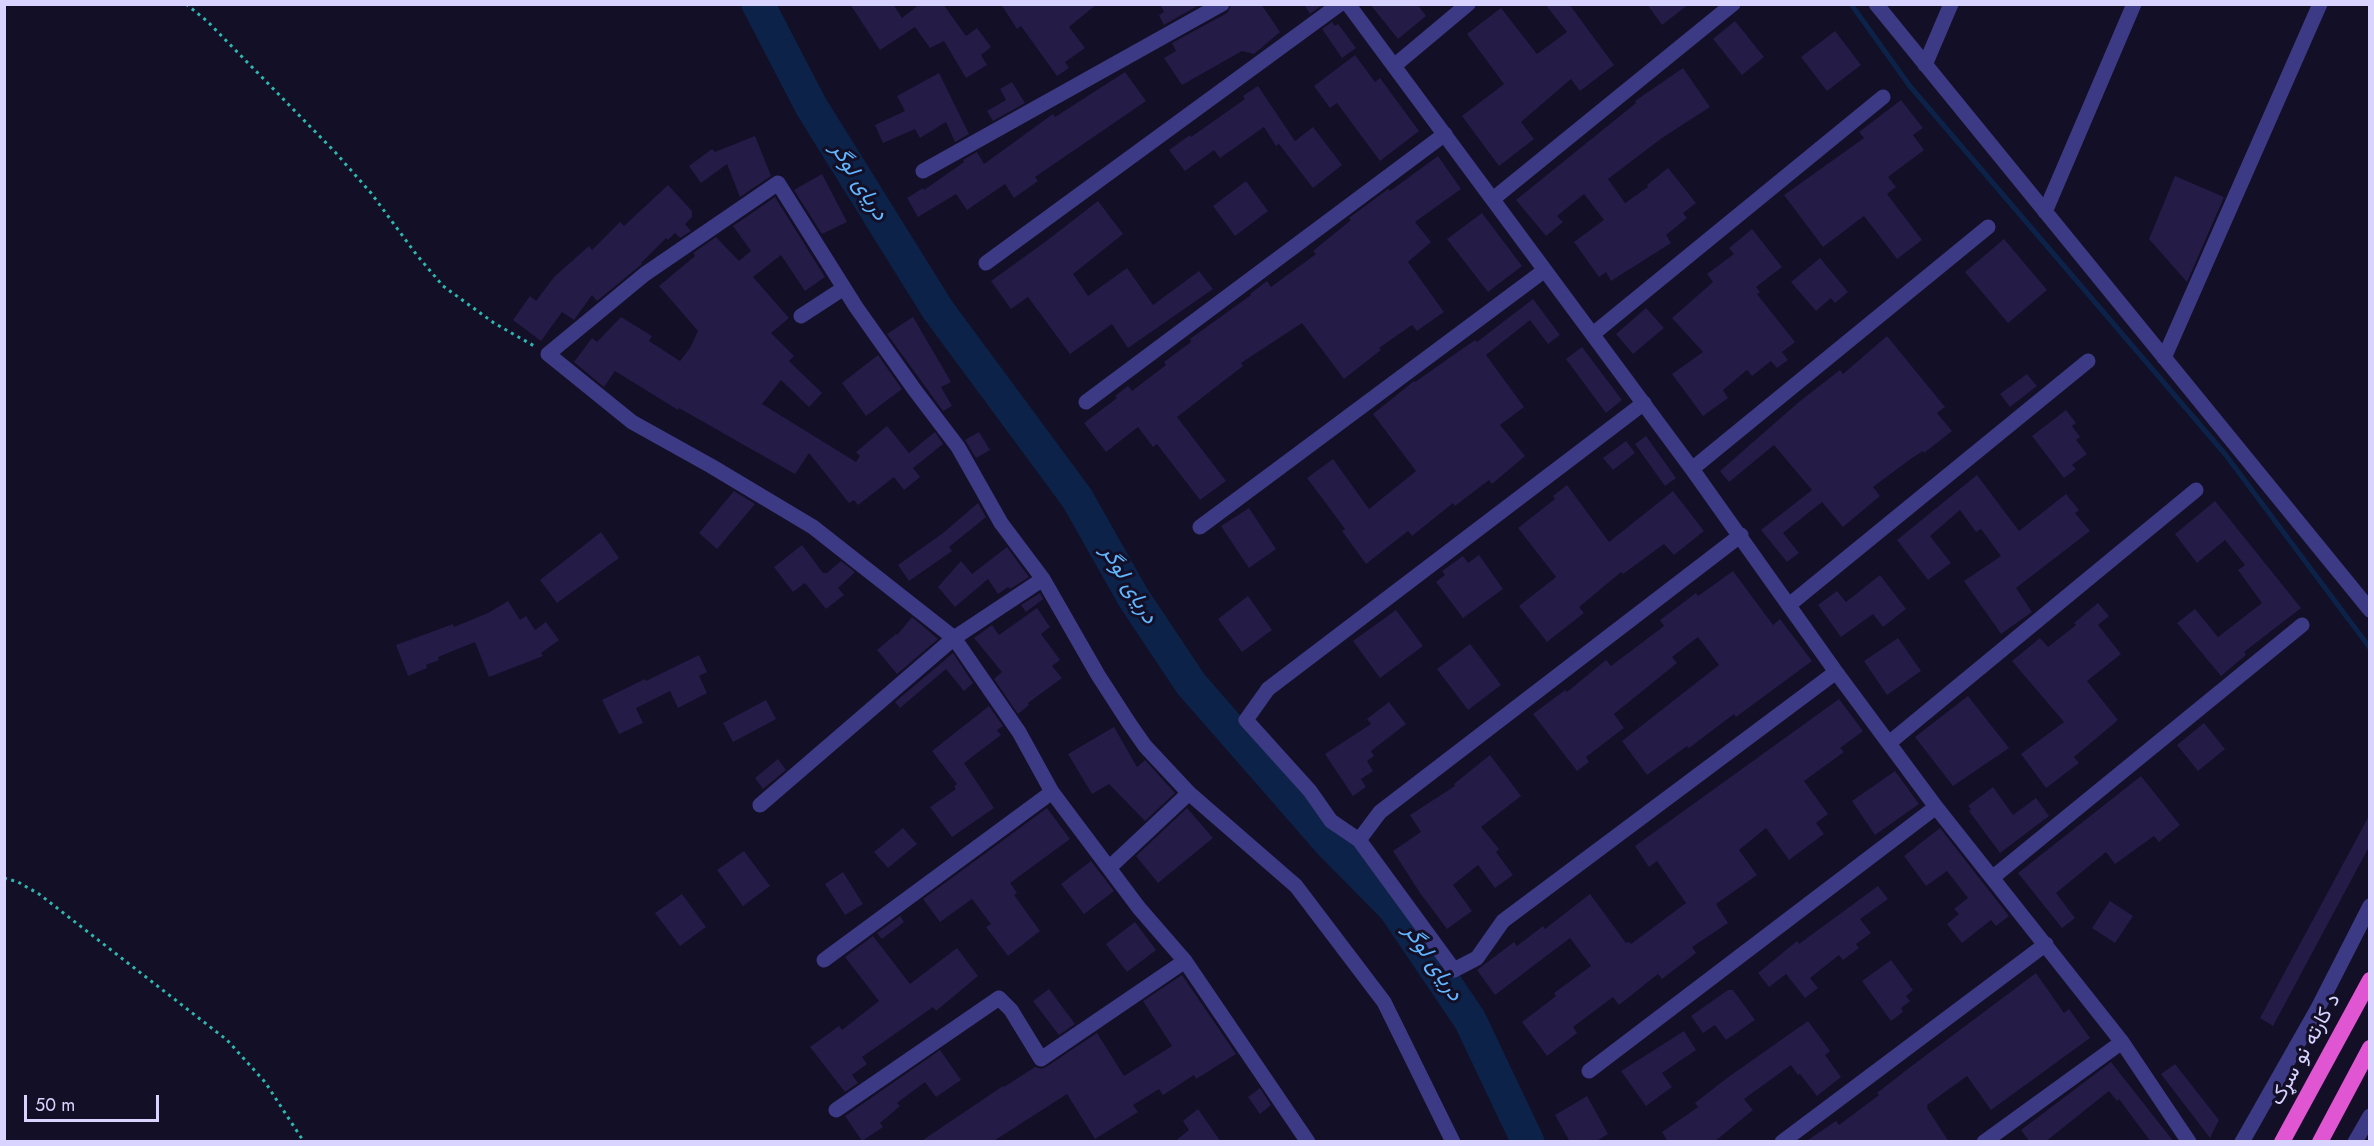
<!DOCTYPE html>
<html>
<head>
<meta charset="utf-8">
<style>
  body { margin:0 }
  #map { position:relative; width:2374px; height:1146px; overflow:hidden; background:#130f26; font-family:Jost,sans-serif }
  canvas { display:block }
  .frame { position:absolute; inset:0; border:6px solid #d9d4ff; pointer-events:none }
  .scale { position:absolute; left:24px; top:1095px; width:135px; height:27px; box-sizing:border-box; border:3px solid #d9d4ff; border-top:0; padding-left:8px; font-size:18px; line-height:21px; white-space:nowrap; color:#d9d4ff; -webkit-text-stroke:4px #130f26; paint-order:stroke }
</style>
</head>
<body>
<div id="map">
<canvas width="2374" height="1146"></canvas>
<div class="frame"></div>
<div class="scale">50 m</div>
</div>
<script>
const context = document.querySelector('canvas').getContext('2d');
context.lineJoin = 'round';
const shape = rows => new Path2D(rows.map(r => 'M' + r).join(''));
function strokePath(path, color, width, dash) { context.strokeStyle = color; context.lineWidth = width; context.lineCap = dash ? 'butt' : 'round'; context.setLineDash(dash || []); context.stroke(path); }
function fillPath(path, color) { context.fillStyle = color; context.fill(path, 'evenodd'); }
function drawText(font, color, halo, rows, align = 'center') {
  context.font = font + ' Jost,Vazirmatn,sans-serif'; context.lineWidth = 6; context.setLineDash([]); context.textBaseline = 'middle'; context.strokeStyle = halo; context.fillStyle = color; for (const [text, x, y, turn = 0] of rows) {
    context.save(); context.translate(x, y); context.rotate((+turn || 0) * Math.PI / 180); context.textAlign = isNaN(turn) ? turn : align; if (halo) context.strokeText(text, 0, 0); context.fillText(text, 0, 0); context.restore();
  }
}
strokePath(shape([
  [1851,4,1909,85,2225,454,2370,648]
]), '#0c2248', 5);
strokePath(shape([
  [758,4,811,106,938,310,1077,498,1133,597,1191,684,1330,843,1395,909,1470,1020,1528,1142]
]), '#0c2248', 33);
fillPath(shape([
  [850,4,893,4,902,18,920,4,943,4,966,36,977,28,991,47,981,55,987,65,966,78,944,41,930,48,915,27,880,50],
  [1001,4,1097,4,1069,27,1085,48,1065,62,1069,68,1057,76,1021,26,1017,29],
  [1160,4,1201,4,1164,25,1159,15,1164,12],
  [1232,4,1261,4,1280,32,1254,54,1242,51,1182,85,1164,58,1176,51,1172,43,1227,13],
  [1304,4,1322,4,1322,5,1310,14],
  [1370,4,1417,4,1426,16,1398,39],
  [1545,4,1569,4,1614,65,1580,91,1571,79,1521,122,1534,139,1499,166,1462,116,1504,84,1467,34,1501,8,1537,54,1567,32],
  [1647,4,1689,4,1662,25],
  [1735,21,1764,57,1742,75,1713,39],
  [1332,22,1335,26,1338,24,1356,48,1342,58,1322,29],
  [1835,31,1861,65,1827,91,1801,57],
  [1355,55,1375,82,1380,78,1419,131,1380,161,1337,103,1330,108,1314,86],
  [1683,68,1710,107,1662,138,1608,179,1625,203,1648,187,1647,185,1668,168,1696,203,1683,213,1687,218,1666,235,1671,243,1611,281,1606,272,1599,277,1574,242,1604,220,1584,194,1557,216,1563,222,1546,236,1516,200,1636,103,1635,101],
  [1125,72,1146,101,1035,177,1038,181,1014,198,1005,184,967,210,956,194,918,217,907,198,923,188,924,190,964,162,963,160,977,152,984,164,1053,114,1055,117],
  [939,73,969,134,955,142,946,122,920,138,915,129,883,143,875,125,905,111,897,96],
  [1012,82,1025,103,993,121,987,111,1006,100,1000,89],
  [1258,86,1295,141,1313,127,1342,165,1313,188,1279,144,1276,146,1264,127,1220,158,1214,150,1185,171,1169,150,1190,135,1191,137,1245,99,1243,96],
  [1901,100,1923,128,1913,135,1924,150,1888,177,1896,187,1887,194,1922,240,1897,259,1864,216,1823,247,1784,195,1864,138,1859,132],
  [755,136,771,176,740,197,727,164,701,183,689,166,712,149,715,152],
  [1438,156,1461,189,1415,222,1431,242,1408,262,1444,312,1417,331,1412,325,1379,348,1381,350,1344,379,1302,323,1241,363,1243,366,1177,417,1226,481,1200,500,1157,444,1153,447,1138,427,1106,452,1084,423,1117,398,1115,396,1128,386,1132,391,1166,365,1164,362,1191,342,1190,339,1251,295,1250,294,1267,281,1271,287,1316,254,1313,251,1351,220,1349,218,1388,189,1390,191],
  [822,174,847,222,822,234,794,190],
  [2175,176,2224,197,2187,282,2149,239],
  [1246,181,1268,211,1235,236,1213,206],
  [668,185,692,211,692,217,685,224,691,231,680,238,675,233,668,240,666,238,641,263,642,264,597,301,592,295,574,320,562,312,541,341,513,320,530,296,536,301,554,277,589,246,592,250,620,222,624,226],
  [775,197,825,277,805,291,781,255,753,277,789,318,771,333,794,356,789,361,822,393,809,407,781,380,762,404,856,462,860,456,856,452,887,426,909,453,935,432,943,444,913,468,920,477,904,490,894,477,858,505,854,500,849,503,809,453,795,474,679,408,678,410,615,371,604,387,574,362,592,338,597,342,621,317,652,336,649,341,680,361,690,348,698,331,659,286,695,256,693,253,716,237,739,261,751,251,733,226],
  [1098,201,1123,234,1073,274,1088,296,1127,268,1153,305,1199,271,1213,289,1128,348,1112,324,1070,354,1028,297,1011,309,991,281,1045,242],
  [1482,213,1522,266,1488,292,1447,239],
  [1752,229,1782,267,1756,287,1760,292,1757,294,1795,342,1782,352,1788,360,1777,368,1771,361,1752,376,1747,370,1723,390,1728,398,1703,416,1672,374,1703,352,1672,318,1713,282,1707,274,1734,254,1729,248],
  [2004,239,2047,290,2008,323,1965,272],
  [1820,258,1848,292,1835,303,1831,298,1816,311,1791,282],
  [1533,299,1560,335,1548,344,1530,320,1486,355,1524,407,1500,425,1525,456,1492,484,1489,480,1455,506,1453,503,1412,536,1408,531,1366,564,1342,531,1345,529,1307,478,1333,459,1369,509,1416,471,1373,414,1414,381,1415,382,1475,340,1477,342],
  [1646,308,1664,328,1633,354,1616,334],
  [913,317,951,382,941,387,952,406,943,411,887,334],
  [1887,336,1945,407,1937,413,1952,431,1924,453,1923,451,1912,458,1873,487,1880,496,1843,527,1822,502,1783,533,1799,553,1787,562,1761,530,1812,490,1774,445,1729,482,1720,471,1800,401,1840,370,1843,374],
  [1582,347,1622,400,1606,413,1566,359],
  [878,355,902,389,866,416,842,383],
  [2027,374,2037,386,2010,407,2000,394],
  [2066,410,2076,423,2072,426,2080,437,2076,440,2087,454,2072,465,2076,469,2064,478,2032,436],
  [979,432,990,450,976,458,965,440],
  [1646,436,1676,478,1665,486,1635,444],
  [1626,441,1635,453,1613,470,1603,458],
  [1977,475,2019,531,2066,494,2079,510,2075,513,2090,531,2016,588,2032,612,2001,634,1964,581,2001,556,1981,529,1976,532,1960,510,1930,536,1951,563,1928,580,1897,540],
  [1567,485,1609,542,1673,491,1704,531,1674,555,1664,544,1623,574,1621,572,1579,607,1584,613,1547,642,1519,606,1556,577,1518,528,1555,499,1553,496],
  [734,491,755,504,717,549,699,533],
  [2215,501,2301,608,2244,652,2246,655,2221,676,2177,623,2195,609,2218,637,2262,603,2238,570,2245,565,2225,540,2197,563,2175,534],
  [978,503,986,517,949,547,952,551,909,581,898,565,943,533],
  [1249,508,1276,549,1249,568,1221,526],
  [601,532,619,558,557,603,540,580],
  [802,545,823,573,827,573,841,561,855,572,838,588,844,595,826,609,805,583,793,592,774,567],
  [1007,547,1029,577,1010,589,1008,587,998,594,988,579,955,607,938,587,961,561,972,574],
  [1479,555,1503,589,1463,618,1436,582,1445,575,1442,571,1463,556,1468,563],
  [1733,571,1773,625,1780,619,1812,661,1736,717,1734,714,1689,748,1687,746,1647,775,1622,741,1719,665,1698,637,1672,657,1677,663,1614,714,1624,728,1586,757,1589,762,1577,771,1533,714,1565,690,1567,692,1606,660,1611,666,1664,626,1660,620,1696,593,1698,596],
  [1880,575,1906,609,1883,627,1873,614,1841,637,1818,605,1837,591,1846,602],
  [1040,593,1043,599,1026,612,1021,605],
  [1248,596,1272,630,1242,652,1218,619],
  [508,601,520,620,526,616,535,630,546,622,559,640,541,653,543,656,489,677,475,642,438,657,439,660,426,665,427,668,408,676,396,645,453,624,454,627,488,613],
  [2098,603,2109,616,2098,625,2121,654,2087,681,2118,720,2074,757,2079,763,2046,788,2021,754,2064,722,2012,661,2040,638,2048,647,2076,625,2074,623],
  [1037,608,1050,627,1041,634,1060,660,1052,666,1062,678,1028,703,1029,705,1018,714,994,679,1002,672,974,638,992,625,999,635],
  [1396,610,1423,646,1380,678,1353,641],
  [912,617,938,639,897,674,877,650,896,634,897,635],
  [1898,638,1921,671,1887,695,1864,661],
  [1470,644,1501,685,1468,710,1437,669],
  [953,653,973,683,964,691,946,669,900,708,895,702],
  [699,655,707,672,699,676,707,693,678,708,670,691,636,708,643,723,619,734,602,700,645,679,646,681],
  [1968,696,2009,748,1953,786,1915,737],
  [1839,699,1863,731,1840,748,1844,752,1804,781,1828,814,1816,823,1824,834,1789,860,1766,828,1739,850,1757,875,1716,904,1728,923,1692,947,1696,953,1662,979,1658,974,1619,1005,1613,997,1573,1027,1577,1033,1547,1056,1522,1022,1556,996,1554,993,1591,966,1570,938,1495,995,1477,970,1514,942,1517,946,1543,926,1545,929,1590,894,1626,943,1629,942,1631,944,1686,903,1657,861,1649,867,1635,846],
  [766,700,776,719,733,742,723,723],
  [1389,702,1406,724,1371,751,1374,756,1367,761,1373,771,1361,779,1366,787,1353,796,1325,754,1371,724,1367,719],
  [989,706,1003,726,997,730,1001,735,964,763,994,808,952,837,930,807,956,789,954,786,957,784,932,751],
  [2204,723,2225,749,2198,771,2177,745],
  [1114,727,1137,767,1145,760,1175,793,1145,821,1109,784,1092,794,1068,754],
  [1490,755,1521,796,1481,827,1499,849,1496,852,1513,875,1495,888,1478,865,1453,885,1472,911,1447,929,1420,893,1393,851,1421,832,1410,815,1455,786,1454,784],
  [778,759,786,770,763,789,755,778],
  [1895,771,1919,804,1875,835,1852,801],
  [2141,776,2180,825,2159,842,2154,836,2115,864,2106,852,2056,893,2075,918,2062,928,2018,873],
  [1993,787,2013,815,2036,798,2049,816,2000,853,1969,811,1971,809,1968,806],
  [1047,808,1070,839,1010,883,1017,893,1014,895,1040,931,1008,956,986,927,991,924,972,899,940,922,923,899],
  [1187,808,1213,838,1158,883,1136,856],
  [2370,814,2370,845,2273,1026,2260,1018],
  [903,828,917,844,888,868,874,852],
  [1940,828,2009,916,1996,926,1991,920,1962,943,1947,924,1959,914,1954,909,1968,898,1947,871,1926,886,1904,856],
  [744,851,770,886,743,906,717,870],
  [1091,861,1114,891,1084,914,1061,884],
  [843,872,863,904,845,915,825,884],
  [1878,886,1888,899,1860,919,1871,933,1856,944,1859,948,1843,960,1839,955,1810,978,1818,988,1805,998,1786,974,1769,987,1758,973,1797,941,1799,944],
  [682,894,706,927,680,946,655,913],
  [2110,901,2133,916,2115,943,2092,928],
  [900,916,904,922,882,939,877,933],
  [1135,922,1156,950,1127,972,1106,944],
  [873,936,910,984,957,948,978,976,936,1011,933,1007,862,1057,867,1064,852,1075,858,1083,845,1092,810,1047,839,1026,842,1030,879,1001,845,957],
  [1891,960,1913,990,1906,996,1910,1001,1901,1008,1903,1012,1891,1021,1862,981],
  [2036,973,2064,1013,2069,1009,2090,1038,1991,1110,1967,1076,1927,1105,1928,1106,1927,1108,1949,1142,1805,1142,1836,1121,1839,1125,1879,1095,1877,1093,1909,1068],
  [1182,975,1236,1054,1196,1079,1194,1075,1163,1095,1159,1089,1133,1105,1138,1112,1095,1139,1067,1094,992,1142,920,1142,1003,1086,1004,1087,1035,1067,1041,1069,1046,1067,1097,1033,1124,1076,1172,1046,1143,1001],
  [1049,989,1075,1024,1059,1035,1033,1001],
  [1728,990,1733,990,1755,1020,1726,1040,1715,1025,1703,1033,1691,1016],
  [1808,1021,1830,1051,1825,1055,1841,1077,1817,1096,1800,1074,1798,1075,1791,1065,1744,1099,1753,1110,1714,1142,1668,1142,1662,1132,1698,1107,1695,1103,1727,1078],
  [1684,1031,1696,1050,1662,1073,1672,1087,1646,1106,1621,1071],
  [940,1050,961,1080,936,1097,925,1082,897,1103,900,1106,880,1123,883,1127,862,1141,845,1116],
  [2111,1062,2174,1142,2151,1142,2119,1099,2117,1101,2109,1091,2045,1142,2030,1142,2021,1130],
  [2175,1064,2219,1120,2210,1138,2161,1074],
  [1260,1088,1271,1105,1260,1114,1248,1097],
  [1587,1096,1608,1134,1595,1142,1570,1142,1555,1115],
  [1198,1109,1221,1142,1174,1142,1189,1130,1183,1121]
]), '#241b47');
strokePath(shape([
  [186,4,207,21,335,152,371,193,416,254,443,286,494,323,536,347],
  [4,878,18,882,39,894,227,1040,265,1082,304,1142]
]), '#2fb8b0', 3, [3, 4.5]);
strokePath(shape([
  [1348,4,1692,469,1836,672,1936,807,2122,1042,2189,1142],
  [1876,4,2370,610],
  [1925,65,1951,4],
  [1394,66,1468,4],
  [923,171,1222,4],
  [1493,199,1733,4],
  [2045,212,2134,4],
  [986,263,1340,4],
  [801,316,844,288],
  [1593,334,1883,97],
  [2164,358,2320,4],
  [1086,402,1445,134],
  [1644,403,1268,689,1246,720,1310,791,1331,821,1359,840,1454,970,1477,958,1503,921,1836,672],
  [1692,469,1988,227],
  [1200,527,1545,270],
  [1789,605,2088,361],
  [1889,743,2196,490],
  [760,805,954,638,1043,579],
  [1359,840,1380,812,1741,535],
  [1110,867,1189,793],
  [1992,878,2302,625],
  [824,960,1052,792],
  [1589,1071,1936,807],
  [836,1110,999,998,1011,1010,1041,1059,1185,961],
  [1308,1142,1185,961,1139,908,1052,792,1019,732,954,638,813,527,711,466,632,422,548,354,645,274,778,183,856,307,914,389,958,447,1001,523,1043,579,1098,675,1129,723,1145,746,1189,793,1296,886,1384,1002,1453,1142],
  [1782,1142,2046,944],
  [1984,1142,2122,1042],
  [2242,1142,2318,1008,2370,906],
  [2355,1142,2370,1116]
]), '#3d3a85', 15);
strokePath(shape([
  [2282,1142,2370,980],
  [2320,1142,2370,1048]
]), '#e055d1', 16);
drawText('21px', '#d9d4ff', '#130f26', [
  ["د کارته نو سړک",2306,1050,-61]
]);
drawText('italic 22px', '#62b6ff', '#130f26', [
  ["دریای لوگر",858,182,58],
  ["دریای لوگر",1128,585,59],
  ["دریای لوگر",1432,963,56]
]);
</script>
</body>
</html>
